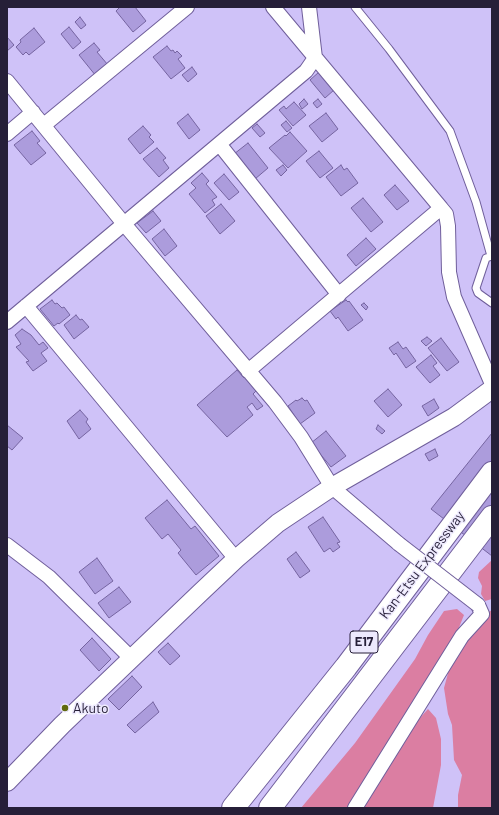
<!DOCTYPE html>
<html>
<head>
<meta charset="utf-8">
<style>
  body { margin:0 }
  #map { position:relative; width:499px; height:815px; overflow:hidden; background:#cfc2f8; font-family:Barlow,sans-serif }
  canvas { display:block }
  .frame { position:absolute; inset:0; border:8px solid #261f38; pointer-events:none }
</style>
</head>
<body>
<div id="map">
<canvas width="499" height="815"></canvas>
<div class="frame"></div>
</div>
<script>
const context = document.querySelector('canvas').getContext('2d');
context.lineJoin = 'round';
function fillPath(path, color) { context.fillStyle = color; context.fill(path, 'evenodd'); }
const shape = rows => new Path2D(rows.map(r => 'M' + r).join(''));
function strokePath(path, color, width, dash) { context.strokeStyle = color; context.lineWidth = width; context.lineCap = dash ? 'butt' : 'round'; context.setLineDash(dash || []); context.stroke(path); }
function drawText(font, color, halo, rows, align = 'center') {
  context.font = font + ' Barlow,sans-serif'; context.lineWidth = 3; context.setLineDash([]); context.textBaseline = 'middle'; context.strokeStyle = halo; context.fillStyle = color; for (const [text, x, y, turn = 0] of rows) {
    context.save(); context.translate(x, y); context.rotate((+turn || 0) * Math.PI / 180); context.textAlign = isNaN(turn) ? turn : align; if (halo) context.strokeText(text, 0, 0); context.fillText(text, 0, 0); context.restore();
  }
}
fillPath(shape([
  [492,560,492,599,485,601,481,594,482,586,478,578,479,572],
  [457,609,464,615,458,630,434,674,353,808,301,808,355,743,415,659,428,635,444,611],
  [492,610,492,808,458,808,458,795,462,775,454,760,452,725,448,714,444,688,450,666,458,654,487,613],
  [428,709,436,718,441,739,441,765,433,808,360,808,409,730]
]), '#db7ea2');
const building = shape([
  [118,7,135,7,146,21,133,32,116,11,119,8,118,7],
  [80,17,86,25,81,29,75,22,80,17],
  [69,27,81,42,73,49,61,34,69,27],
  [34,28,45,42,29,55,26,52,23,55,16,47,21,42,20,40,34,28],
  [7,37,14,45,7,51,7,37],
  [94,43,100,50,97,52,108,65,96,76,79,55,94,43],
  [167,46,171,51,173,50,175,53,177,51,182,56,178,59,185,68,171,79,153,57,167,46],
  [192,67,197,74,188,82,182,75,192,67],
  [319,72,334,90,325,98,310,80,319,72],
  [304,99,308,104,302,109,299,104,304,99],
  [318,99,322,104,317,108,313,103,318,99],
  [294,102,306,115,293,126,279,110,284,106,286,109,294,102],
  [326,113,338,129,322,142,309,126,326,113],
  [188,114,200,130,189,139,177,123,188,114],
  [286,121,292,128,287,132,281,125,286,121],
  [257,124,265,133,260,137,252,128,257,124],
  [143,126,151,135,149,137,154,142,140,154,128,139,143,126],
  [32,131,40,141,37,143,46,153,31,165,14,145,32,131],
  [290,132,307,151,288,168,269,148,285,135,286,136,290,132],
  [248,143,268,168,255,179,234,154,248,143],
  [157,148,166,158,163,160,169,168,159,177,143,159,157,148],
  [319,151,333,168,320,178,306,161,319,151],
  [283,165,287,170,281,176,276,170,283,165],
  [341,165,344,170,347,168,358,183,341,196,326,177,341,165],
  [202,173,209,181,206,184,217,197,212,200,215,205,205,213,189,194,196,188,191,183,202,173],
  [224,174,239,192,229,200,214,183,224,174],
  [395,185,409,201,397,210,384,195,395,185],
  [363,198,383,222,371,232,351,208,363,198],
  [221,204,235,221,220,234,206,216,221,204],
  [153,211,161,221,146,233,137,223,153,211],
  [164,229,177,246,165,256,152,239,164,229],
  [366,238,376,249,356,266,347,255,366,238],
  [52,300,55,304,57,303,62,308,64,307,70,315,59,324,58,323,54,326,40,309,52,300],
  [346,300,348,302,349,301,363,320,348,331,338,317,336,319,330,311,346,300],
  [364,303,368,307,366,310,361,305,364,303],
  [76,315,80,320,82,319,89,327,74,339,64,325,76,315],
  [22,329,31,335,39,345,43,342,48,348,41,353,47,361,33,371,26,362,29,361,16,347,21,344,15,335,22,329],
  [427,337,432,341,426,346,421,341,427,337],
  [441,338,459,362,447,371,428,348,441,338],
  [398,342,403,349,406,347,416,361,406,368,396,353,394,355,389,348,398,342],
  [431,355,437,363,433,366,440,375,430,383,416,367,431,355],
  [237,370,244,378,247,376,258,389,253,394,263,406,257,410,252,403,247,407,253,415,227,437,197,405,237,370],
  [388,389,402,405,388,417,374,401,388,389],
  [302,398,305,401,307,400,315,413,300,424,288,406,296,400,297,401,302,398],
  [434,399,439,408,428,416,422,406,434,399],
  [80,410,88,419,86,422,91,429,79,439,67,421,80,410],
  [7,425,23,438,12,450,7,446,7,425],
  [378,425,385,431,382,434,376,429,378,425],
  [326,431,346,456,331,467,311,443,326,431],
  [492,433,492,556,431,509,492,433],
  [435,449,438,456,429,461,425,454,435,449],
  [167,500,191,529,195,526,219,556,196,575,178,553,181,550,168,534,162,539,145,518,167,500],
  [323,517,340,542,337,543,340,547,333,552,330,548,324,552,308,527,323,517],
  [296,552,310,571,300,578,287,559,296,552],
  [97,558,113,581,95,594,79,572,97,558],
  [119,587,131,602,109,618,98,603,119,587],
  [92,638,111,659,99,671,80,650,92,638],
  [168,643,180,656,170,665,158,652,168,643],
  [132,676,142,687,119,710,108,699,132,676],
  [153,702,159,712,135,733,127,725,153,702]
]);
fillPath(building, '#ac9cdc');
strokePath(building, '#7564a0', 1);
const service = shape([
  [355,7,389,49,450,131,476,202,491,256],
  [492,256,486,258,476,288,478,293,492,303]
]);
const minor = shape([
  [7,81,125,225,275,402,301,437,332,487,399,544],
  [44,125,187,7],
  [7,134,33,112],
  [220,145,339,295],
  [441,208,446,214,448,226,449,272,454,297,492,384],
  [26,306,236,559],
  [7,322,306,71,315,58,309,7],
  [248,371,441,208,273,7],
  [7,545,49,577,132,659],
  [355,808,462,636,482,614,478,605]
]);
const tertiary = shape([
  [7,782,62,725,200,593,236,559,278,523,332,487,454,417,492,389]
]);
const motorway = shape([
  [233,808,346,667,492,473],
  [270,808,492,517]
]);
strokePath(service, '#705f9b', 9);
strokePath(minor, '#705f9b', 16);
strokePath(tertiary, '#705f9b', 20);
strokePath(motorway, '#705f9b', 24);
strokePath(service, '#fff', 7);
strokePath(minor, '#fff', 14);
strokePath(tertiary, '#fff', 18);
strokePath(motorway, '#fff', 22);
const minorBridge = shape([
  [399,544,478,605]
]);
strokePath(minorBridge, '#705f9b', 16, []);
strokePath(minorBridge, '#fff', 14);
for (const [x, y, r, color] of [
  [65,708,4,"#616a0f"]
]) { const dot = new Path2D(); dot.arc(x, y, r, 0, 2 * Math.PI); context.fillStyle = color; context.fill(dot); strokePath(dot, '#ede9fd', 1.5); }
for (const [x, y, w] of [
  [364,642,28]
]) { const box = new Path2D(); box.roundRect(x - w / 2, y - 11, w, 22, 3); context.fillStyle = '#ede9fd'; context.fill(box); strokePath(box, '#261f38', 1); }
drawText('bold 13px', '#261f38', null, [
  ["E17",364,642]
]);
drawText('14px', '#261f38', '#ede9fd', [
  ["Kan-Etsu Expressway",422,565,-53]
]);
drawText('14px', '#261f38', '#ede9fd', [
  ["Akuto",73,708]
], 'left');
</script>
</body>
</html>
